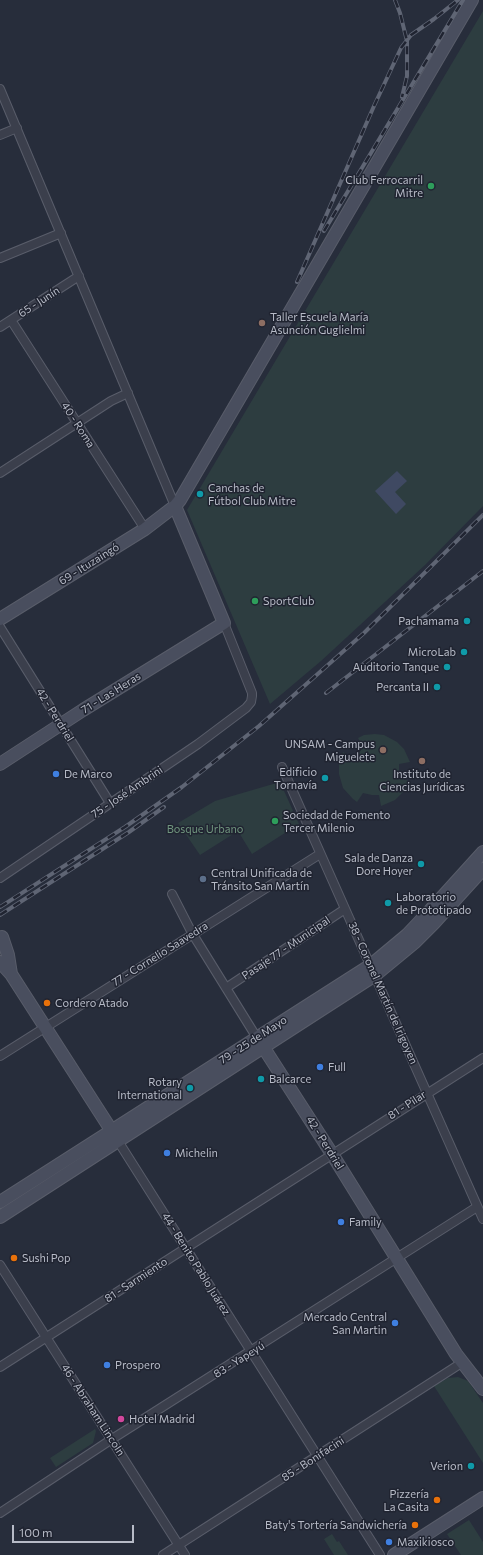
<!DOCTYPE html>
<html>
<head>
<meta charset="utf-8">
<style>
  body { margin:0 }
  #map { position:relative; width:483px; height:1555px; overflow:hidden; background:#272d3b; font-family:Commissioner,sans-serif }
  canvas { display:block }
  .scale { position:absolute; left:12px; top:1525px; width:122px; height:18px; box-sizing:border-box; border:2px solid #b7bbc7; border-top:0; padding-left:5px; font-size:12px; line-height:14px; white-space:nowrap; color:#b7bbc7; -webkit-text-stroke:3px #202431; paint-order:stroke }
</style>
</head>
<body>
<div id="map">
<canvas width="483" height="1555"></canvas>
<div class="scale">100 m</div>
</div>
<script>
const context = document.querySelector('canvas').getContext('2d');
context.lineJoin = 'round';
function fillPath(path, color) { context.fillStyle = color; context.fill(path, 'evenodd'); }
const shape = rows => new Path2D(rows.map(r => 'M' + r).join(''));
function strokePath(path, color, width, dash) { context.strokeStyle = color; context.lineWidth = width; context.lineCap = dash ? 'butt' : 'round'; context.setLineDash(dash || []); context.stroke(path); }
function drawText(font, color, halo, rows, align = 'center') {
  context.font = font + ' Commissioner,sans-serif'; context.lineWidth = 3; context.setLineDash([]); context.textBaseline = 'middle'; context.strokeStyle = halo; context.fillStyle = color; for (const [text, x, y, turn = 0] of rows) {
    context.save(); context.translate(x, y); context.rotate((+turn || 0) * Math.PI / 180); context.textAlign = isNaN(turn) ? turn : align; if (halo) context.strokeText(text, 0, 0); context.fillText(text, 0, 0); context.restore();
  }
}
fillPath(shape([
  [483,11,483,506,425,565,321,661,270,704,187,510],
  [375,734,384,735,397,742,404,749,410,762,399,764,399,778,409,781,405,790,395,800,381,806,379,795,372,795,363,793,357,802,353,799,343,788,339,774,339,764,343,752,353,758,363,748,358,738,364,735],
  [280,782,299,824,252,854,238,831,200,855,178,823,215,801],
  [458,1377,468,1381,483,1403,483,1463,434,1386,448,1378],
  [95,1429,96,1431,93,1443,56,1467,50,1458],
  [469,1520,483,1542,483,1555,461,1555,447,1534],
  [332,1534,337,1542,339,1541,348,1555,334,1555,324,1539]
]), '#2d3d40');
fillPath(shape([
  [397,471,407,481,395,492,406,504,396,514,375,491]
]), '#3f4962');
const street = shape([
  [0,89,175,506],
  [0,135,17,128],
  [0,258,61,233],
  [11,320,145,529],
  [0,327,79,276],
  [0,473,111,401,128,393],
  [0,627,110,803],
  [282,767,483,1219],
  [0,878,198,744,246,708,251,702,252,696,252,693,224,623],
  [172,894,192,933,257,1038],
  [226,988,345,909],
  [0,1056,320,854],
  [118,1141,380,1555],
  [0,1265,185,1555],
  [0,1367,483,1058],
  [0,1513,112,1439,477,1207],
  [163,1555,463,1362]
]);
const secondary = shape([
  [0,619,145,529,175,506,180,500,472,0],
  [0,764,83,710,224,623,175,506],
  [2,937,8,955,11,974],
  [0,962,11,974,115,1136],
  [260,1042,332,1154,456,1354,483,1389],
  [0,1202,371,965,407,935,425,916,483,852],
  [0,1217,375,975,415,942,434,923,483,869],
  [394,1555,483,1498]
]);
strokePath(street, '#595d6a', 10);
strokePath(secondary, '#595d6a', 14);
strokePath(street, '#3b3f4c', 8);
strokePath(secondary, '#494e5e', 12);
const rail = shape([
  [395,0,400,13,407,41,407,76,402,97],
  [324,231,463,0],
  [297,282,374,106,401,48,411,35,434,19,458,0],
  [326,693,483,571],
  [0,907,125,827,182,787,259,726,364,633,483,515],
  [0,915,129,832,164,807]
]);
strokePath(rail, '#5f6574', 4);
strokePath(rail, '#202431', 2.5, [8]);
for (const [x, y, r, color] of [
  [431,186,4,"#2e9e5b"],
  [262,323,4,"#8d6e63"],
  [200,494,4,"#0f9aa8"],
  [255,601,4,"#2e9e5b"],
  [467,621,4,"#0f9aa8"],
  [464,652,4,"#0f9aa8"],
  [447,667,4,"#0f9aa8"],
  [437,687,4,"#0f9aa8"],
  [383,750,4,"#8d6e63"],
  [422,761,4,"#8d6e63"],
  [56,774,4,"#3f7fe0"],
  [325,778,4,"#0f9aa8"],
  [275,821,4,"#2e9e5b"],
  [421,864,4,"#0f9aa8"],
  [203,879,4,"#5c6f8a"],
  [388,903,4,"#0f9aa8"],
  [47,1003,4,"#e8710a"],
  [320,1067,4,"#3f7fe0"],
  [261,1079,4,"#0f9aa8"],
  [190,1088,4,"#0f9aa8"],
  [167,1153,4,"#3f7fe0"],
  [341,1222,4,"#3f7fe0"],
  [14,1258,4,"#e8710a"],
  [395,1323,4,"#3f7fe0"],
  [107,1365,4,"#3f7fe0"],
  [121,1419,4,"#d1479c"],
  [471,1466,4,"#0f9aa8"],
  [437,1500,4,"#e8710a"],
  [415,1525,4,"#e8710a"],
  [389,1542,4,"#3f7fe0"]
]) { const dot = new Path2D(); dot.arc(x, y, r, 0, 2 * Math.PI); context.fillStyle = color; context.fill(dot); strokePath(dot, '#202431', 1.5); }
drawText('11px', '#b7bbc7', '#202431', [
  ["Club Ferrocarril",423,180,"right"],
  ["Mitre",423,193,"right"],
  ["Taller Escuela María",270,317],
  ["Asunción Guglielmi",270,330],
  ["Canchas de",208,488],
  ["Fútbol Club Mitre",208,501],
  ["SportClub",263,601],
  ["Pachamama",459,621,"right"],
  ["MicroLab",456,652,"right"],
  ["Auditorio Tanque",439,667,"right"],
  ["Percanta II",429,687,"right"],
  ["UNSAM - Campus",375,744,"right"],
  ["Miguelete",375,757,"right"],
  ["Edificio",317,772,"right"],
  ["Tornavía",317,785,"right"],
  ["De Marco",64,774],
  ["Instituto de",422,774,"center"],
  ["Ciencias Jurídicas",422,787,"center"],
  ["Sociedad de Fomento",283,815],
  ["Tercer Milenio",283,828],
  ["Sala de Danza",413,858,"right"],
  ["Dore Hoyer",413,871,"right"],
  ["Central Unificada de",211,873],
  ["Tránsito San Martín",211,886],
  ["Laboratorio",396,897],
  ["de Prototipado",396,910],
  ["Cordero Atado",55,1003],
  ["Full",328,1067],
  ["Balcarce",269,1079],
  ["Rotary",182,1082,"right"],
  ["International",182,1095,"right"],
  ["Michelin",175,1153],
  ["Family",349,1222],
  ["Sushi Pop",22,1258],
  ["Mercado Central",387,1317,"right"],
  ["San Martin",387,1330,"right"],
  ["Prospero",115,1365],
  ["Hotel Madrid",129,1419],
  ["Verion",463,1466,"right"],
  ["Pizzería",429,1494,"right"],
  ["La Casita",429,1507,"right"],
  ["Baty's Tortería Sandwichería",407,1525,"right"],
  ["Maxikiosco",397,1542]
], 'left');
drawText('11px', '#b7bbc7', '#202431', [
  ["65 - Junín",39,302,-33],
  ["40 - Roma",78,425,57],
  ["69 - Ituzaingó",89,564,-32],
  ["71 - Las Heras",111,693,-32],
  ["42 - Perdriel",55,715,58],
  ["75 - José Ambrini",127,792,-34],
  ["Pasaje 77 - Municipal",286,948,-34],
  ["77 - Cornelio Saavedra",160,954,-32],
  ["38 - Coronel Martín de Irigoyen",383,993,66],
  ["79 - 25 de Mayo",253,1040,-33],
  ["81 - Pilar",407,1105,-33],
  ["42 - Perdriel",325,1143,58],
  ["44 - Benito Pablo Juárez",196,1264,58],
  ["81 - Sarmiento",136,1280,-33],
  ["83 - Yapeyú",239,1360,-32],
  ["46 - Abraham Lincoln",93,1410,57],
  ["85 - Bonifacini",313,1459,-33]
]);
drawText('11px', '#70957e', '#202431', [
  ["Bosque Urbano",205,829]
]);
</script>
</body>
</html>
